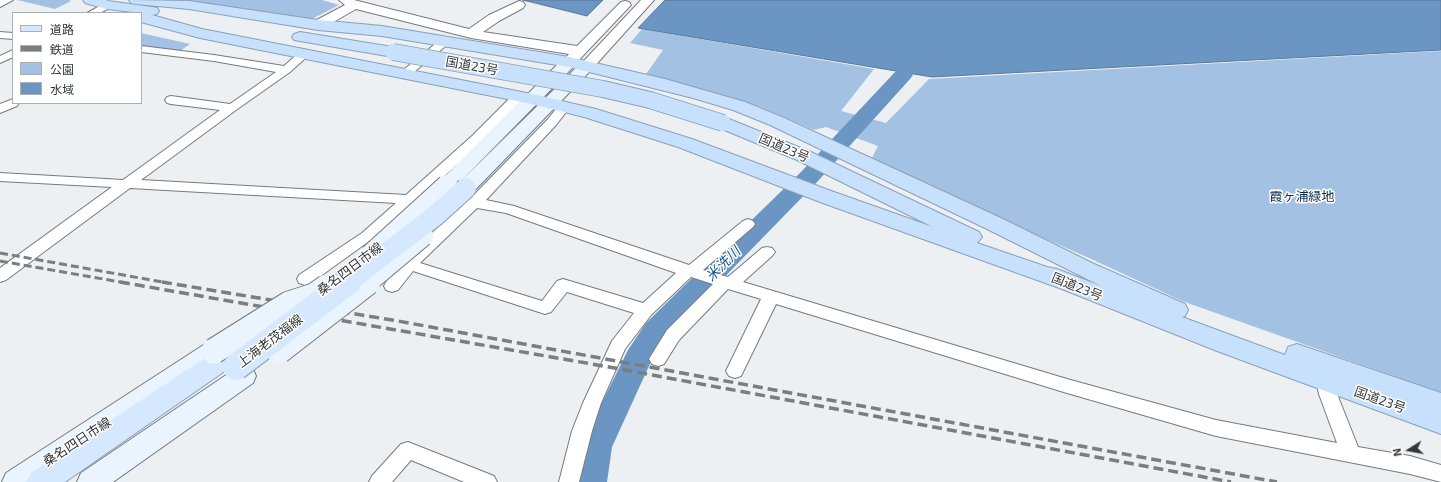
<!DOCTYPE html>
<html>
<head>
<meta charset="utf-8">
<style>
  body { margin:0 }
  #map { position:relative; width:1441px; height:482px; overflow:hidden; background:#ecf0f3; font-family:"Exo 2","Noto Sans JP",sans-serif }
  canvas { display:block }
  .legend { position:absolute; left:12px; top:12px; width:130px; height:92px; box-sizing:border-box; background:#fff; border:1px solid #aeafaf; margin:0; padding:5px 7px; list-style:none; font-size:12px; color:#343637 }
  .legend li { display:flex; align-items:center; gap:8px; height:20px }
  .legend b { width:20px; border:1px solid #aeafaf }
  .north { position:absolute; left:1389px; top:430px; width:40px; height:40px; -webkit-text-stroke:3px #fff; paint-order:stroke; rotate:259deg; font-size:11px; font-weight:700; line-height:16px; text-align:center; color:#343637 }
  .north::after { content:''; display:block; margin:auto; width:14px; height:18px; background:#343637; clip-path:polygon(50% 0,100% 100%,50% 72%,0 100%) }
</style>
</head>
<body>
<div id="map">
<canvas width="1441" height="482"></canvas>
<ul class="legend">
<li><b style="height:5px;background:#d5e8fd"></b>道路</li>
<li><b style="height:5px;background:#7b7e80"></b>鉄道</li>
<li><b style="height:11px;background:#a2c1e3"></b>公園</li>
<li><b style="height:11px;background:#6b96c4"></b>水域</li>
</ul>
<div class="north">N</div>
</div>
<script>
const context = document.querySelector('canvas').getContext('2d');
context.lineJoin = 'round';
function fillPath(path, color) { context.fillStyle = color; context.fill(path, 'evenodd'); }
const shape = rows => new Path2D(rows.map(r => 'M' + r).join(''));
function strokePath(path, color, width, dash) { context.strokeStyle = color; context.lineWidth = width; context.lineCap = dash ? 'butt' : 'round'; context.setLineDash(dash || []); context.stroke(path); }
function drawText(font, color, halo, rows, align = 'center') {
  context.font = font + ' "Exo 2","Noto Sans JP",sans-serif'; context.lineWidth = 3; context.setLineDash([]); context.textBaseline = 'middle'; context.strokeStyle = halo; context.fillStyle = color; for (const [text, x, y, turn = 0] of rows) {
    context.save(); context.translate(x, y); context.rotate((+turn || 0) * Math.PI / 180); context.textAlign = isNaN(turn) ? turn : align; if (halo) context.strokeText(text, 0, 0); context.fillText(text, 0, 0); context.restore();
  }
}
fillPath(shape([
  [17,0,69,0,71,1,55,9],
  [178,0,322,0,339,5,312,19,292,20],
  [642,29,874,69,841,111,886,123,929,79,1441,51,1441,393,1182,301,1089,258,966,204,872,158,878,146,826,127,814,130,761,107,646,74,663,50,630,43],
  [141,33,190,44,180,51,141,47]
]), '#a2c1e3');
const water = shape([
  [523,0,603,0,587,16,523,0],
  [665,0,1441,0,1441,50,932,77,638,28,665,0]
]);
fillPath(water, '#6b96c4');
strokePath(water, '#5a799a', 1);
fillPath(shape([
  [903,69,910,71,913,75,910,79,818,181,666,337,654,355,612,447,607,482,573,482,580,447,628,350,646,323,802,171,896,71,903,69]
]), '#6b96c4');
const minor = shape([
  [0,0,13,0,0,7,0,0],
  [107,2,112,5,111,7,100,13,87,13,107,2],
  [0,32,13,33,13,39,0,38,0,32],
  [444,39,448,40,449,42,448,44,409,76,401,76,399,74,401,72,440,40,444,39],
  [141,46,214,55,284,66,300,52,304,51,310,54,290,72,236,110,141,180,406,195,472,136,515,93,519,92,523,93,525,96,523,99,482,142,422,196,471,198,548,119,560,104,568,104,570,107,556,125,486,200,514,206,689,265,743,221,748,219,753,221,755,224,753,227,703,270,728,277,762,248,767,247,772,248,775,252,772,256,743,282,1067,379,1216,420,1337,443,1319,394,1316,380,1319,375,1325,373,1331,375,1334,380,1337,394,1358,447,1410,456,1441,465,1441,482,1410,474,1216,436,1067,393,776,304,741,376,735,378,729,376,726,371,761,299,728,289,679,340,664,364,658,366,652,364,649,359,667,330,713,284,691,277,651,315,625,349,601,403,592,431,579,482,559,482,572,431,583,403,612,341,634,313,567,292,551,312,545,314,413,271,398,290,392,292,386,290,384,286,386,282,414,249,461,207,413,204,372,239,311,283,305,285,299,283,297,279,299,275,362,233,396,203,130,188,6,280,0,282,0,268,112,187,0,181,0,173,123,180,220,110,171,104,167,103,165,100,167,97,171,96,230,104,276,72,214,61,141,52,141,46],
  [477,208,506,213,676,273,643,303,563,279,557,281,542,301,420,263,477,208],
  [13,50,13,57,0,63,0,56,13,50],
  [13,99,13,103,19,103,17,106,0,113,0,104,13,99],
  [408,442,494,476,497,482,464,482,411,460,392,482,369,482,372,476,401,444,408,442]
]);
const tertiary = shape([
  [339,0,354,0,469,29,489,15,519,1,523,2,525,5,523,8,499,21,483,32,577,46,621,2,625,1,629,2,631,5,576,63,571,64,566,63,564,60,569,54,471,38,356,9,323,28,313,28,311,25,313,22,345,5,339,0],
  [641,0,654,0,591,70,586,71,581,70,579,67,581,64,641,0]
]);
const secondary = shape([
  [569,57,575,59,577,62,575,65,460,182,580,64,586,62,592,64,594,67,473,192,466,194,459,192,456,188,459,184,454,189,447,191,440,189,437,185,440,181,563,59,569,57],
  [214,342,223,344,226,351,223,358,39,482,2,482,6,473,205,344,214,342],
  [244,366,253,369,256,376,253,383,113,482,77,482,81,473,235,369,244,366]
]);
const primary = shape([
  [226,347,235,350,239,357,235,364,65,482,26,482,31,473,217,350,226,347]
]);
const trunk = shape([
  [83,0,106,0,108,1,152,7,157,8,159,11,157,14,152,15,202,29,532,94,596,109,692,139,834,192,933,227,797,160,717,127,714,123,717,119,723,117,729,119,811,152,979,232,982,237,977,243,1047,267,1057,269,1101,286,987,229,770,125,733,110,693,98,569,67,382,36,318,30,189,9,136,4,131,3,129,0,189,1,318,20,382,26,569,57,665,79,745,102,782,117,1003,219,1092,263,1185,304,1188,310,1185,316,1182,317,1285,355,1288,347,1297,344,1441,393,1441,434,1217,351,1062,289,820,202,678,147,584,117,532,104,200,38,141,22,141,13,107,9,85,3,83,0],
  [300,32,393,47,399,49,401,52,399,55,393,57,294,40,292,37,294,34,300,32]
]);
strokePath(minor, '#777a7d', 2);
strokePath(tertiary, '#777a7d', 2);
strokePath(secondary, '#777a7d', 2);
strokePath(primary, '#8aa0b7', 2);
strokePath(trunk, '#8aa0b7', 2);
fillPath(minor, '#fff');
fillPath(tertiary, '#fff');
fillPath(secondary, '#eaf4fe');
fillPath(primary, '#d5e8fd');
fillPath(trunk, '#c7e0fc');
strokePath(shape([
  [0,253,168,283],
  [0,261,126,283]
]), '#7b7e80', 3, [8, 4]);
strokePath(shape([
  [120,282,609,367,1231,482],
  [162,282,398,321,1277,482]
]), '#7b7e80', 3.5, [10, 5]);
const secondaryBridgeFar1 = shape([
  [370,255,447,185],
  [367,283,423,236]
]);
const secondaryBridge = shape([
  [214,351,289,304,314,296,327,287],
  [279,351,368,282]
]);
const primaryBridgeFar1 = shape([
  [347,283,435,216,466,188]
]);
const primaryBridge = shape([
  [236,367,348,282]
]);
const trunkBridge = shape([
  [393,52,603,89,650,100,723,123]
]);
strokePath(secondaryBridgeFar1, '#777a7d', 22, []);
strokePath(secondaryBridge, '#777a7d', 27, []);
strokePath(primaryBridgeFar1, '#8aa0b7', 22, []);
strokePath(primaryBridge, '#8aa0b7', 28, []);
strokePath(trunkBridge, '#8aa0b7', 18, []);
strokePath(secondaryBridgeFar1, '#eaf4fe', 20);
strokePath(secondaryBridge, '#eaf4fe', 25);
strokePath(primaryBridgeFar1, '#d5e8fd', 20);
strokePath(primaryBridge, '#d5e8fd', 26);
strokePath(trunkBridge, '#c7e0fc', 16);
drawText('13px', '#343637', '#fff', [
  ["国道23号",472,66,10],
  ["国道23号",784,148,23],
  ["桑名四日市線",350,269,-37],
  ["国道23号",1077,287,22],
  ["上海老茂福線",270,341,-37],
  ["国道23号",1380,400,20],
  ["桑名四日市線",77,442,-33]
]);
drawText('13px', '#0d2d4d', '#fff', [
  ["霞ヶ浦緑地",1302,197]
]);
drawText('italic 14px', '#13548e', '#fff', [
  ["米洗川",723,264,-45]
]);
</script>
</body>
</html>
